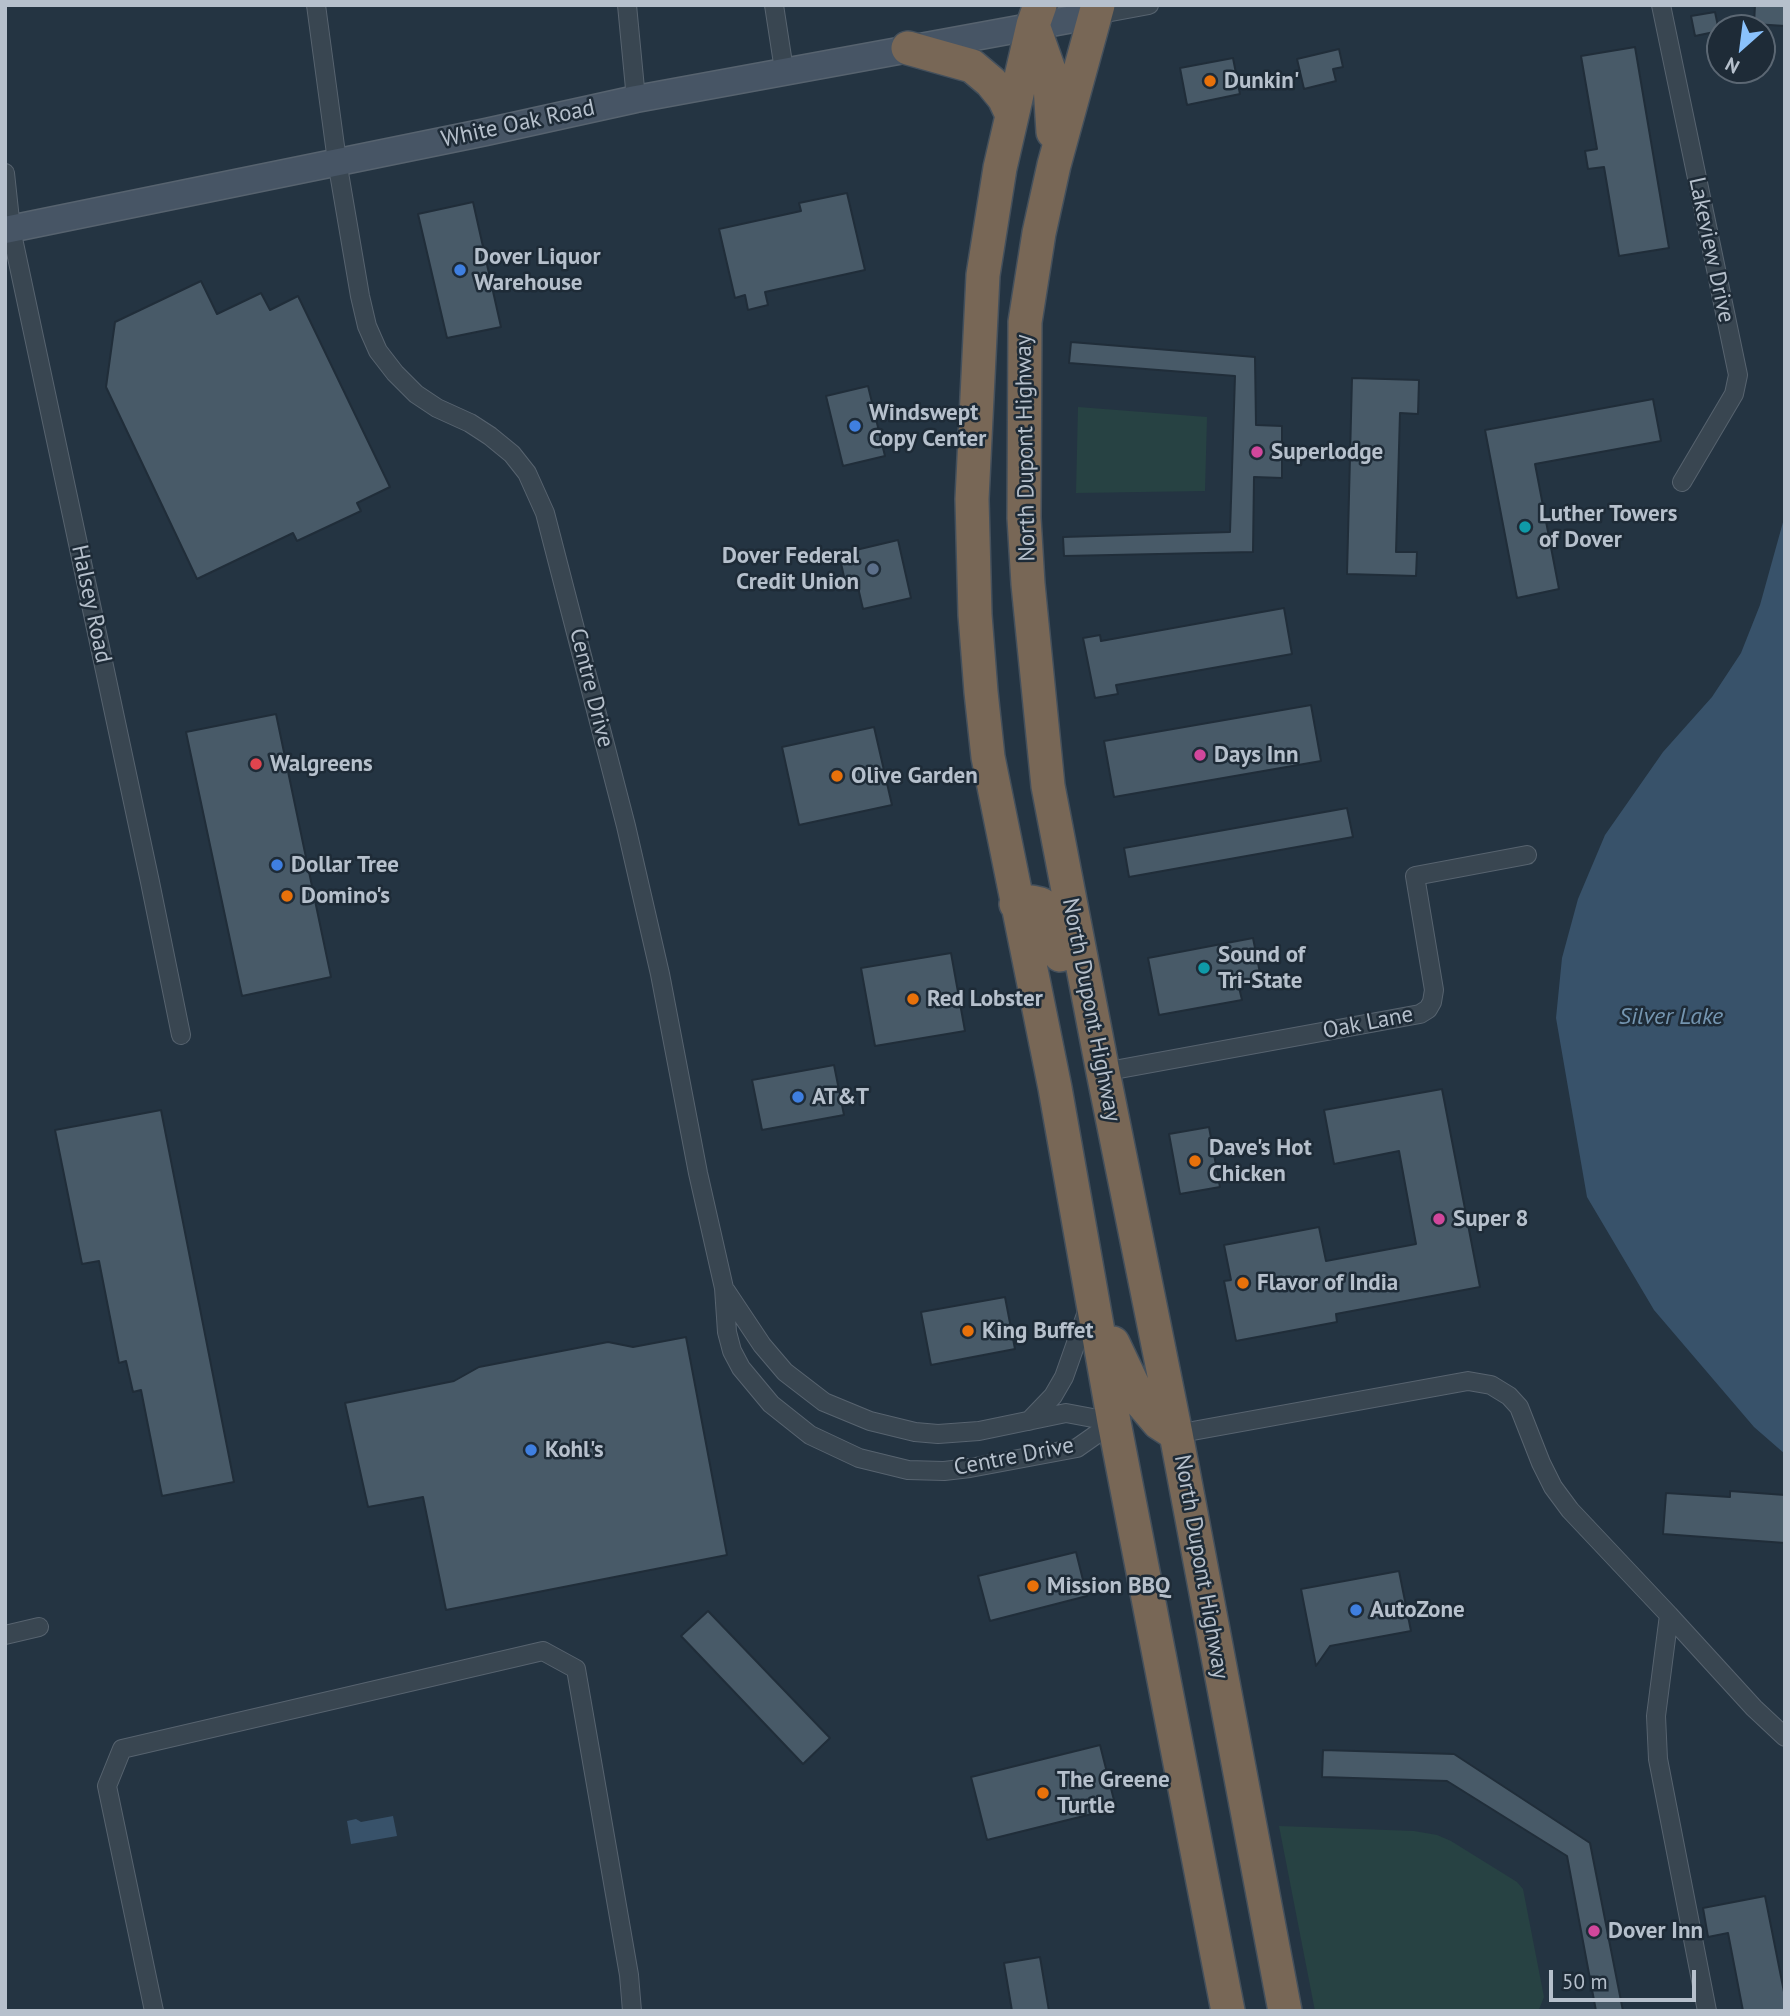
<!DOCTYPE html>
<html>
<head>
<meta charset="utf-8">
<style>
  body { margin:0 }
  #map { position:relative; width:1790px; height:2016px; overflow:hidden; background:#243442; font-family:"PT Sans",sans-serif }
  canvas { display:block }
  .frame { position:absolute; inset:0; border:7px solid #b6c0cc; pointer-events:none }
  .north { position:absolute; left:1706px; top:14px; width:70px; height:70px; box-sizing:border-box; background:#1e2b37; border:2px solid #5b6773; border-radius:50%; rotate:208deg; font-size:19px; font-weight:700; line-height:28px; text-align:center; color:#b6c0cc }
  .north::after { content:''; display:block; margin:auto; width:24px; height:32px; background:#8ac2fc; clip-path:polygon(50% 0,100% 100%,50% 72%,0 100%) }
  .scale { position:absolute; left:1549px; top:1970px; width:147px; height:32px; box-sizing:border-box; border:4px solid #b6c0cc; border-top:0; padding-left:9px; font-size:21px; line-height:24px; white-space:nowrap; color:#b6c0cc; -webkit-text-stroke:5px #1e2b37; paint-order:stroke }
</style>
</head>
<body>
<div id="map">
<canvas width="1790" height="2016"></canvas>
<div class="frame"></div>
<div class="north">N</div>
<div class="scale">50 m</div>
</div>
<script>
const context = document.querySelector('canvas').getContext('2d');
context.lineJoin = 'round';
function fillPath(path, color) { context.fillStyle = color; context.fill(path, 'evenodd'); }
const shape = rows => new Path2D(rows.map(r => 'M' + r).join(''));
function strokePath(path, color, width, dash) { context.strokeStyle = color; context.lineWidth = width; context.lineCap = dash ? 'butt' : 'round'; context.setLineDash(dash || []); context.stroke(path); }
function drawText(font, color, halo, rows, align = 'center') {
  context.font = font + ' "PT Sans",sans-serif'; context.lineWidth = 5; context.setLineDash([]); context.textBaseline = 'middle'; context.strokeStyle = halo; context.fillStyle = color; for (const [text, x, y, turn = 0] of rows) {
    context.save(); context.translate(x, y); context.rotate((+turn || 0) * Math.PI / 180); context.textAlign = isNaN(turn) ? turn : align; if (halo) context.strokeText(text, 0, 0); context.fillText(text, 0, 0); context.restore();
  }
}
fillPath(shape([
  [1078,407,1207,417,1205,491,1076,493],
  [1279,1826,1414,1831,1437,1835,1451,1841,1517,1882,1523,1889,1544,1997,1540,2007,1538,2011,1315,2011]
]), '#274243');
fillPath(shape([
  [1785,515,1785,1454,1754,1427,1654,1310,1587,1197,1556,1018,1562,958,1578,899,1605,835,1663,752,1712,697,1741,653,1760,605],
  [393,1816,397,1836,351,1844,347,1821,356,1819,361,1822]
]), '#38526a');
const building = shape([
  [1755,5,1785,5,1785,26,1754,24,1755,5],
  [1715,12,1719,31,1695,36,1691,16,1715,12],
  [1635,47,1669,248,1619,256,1604,167,1588,169,1585,151,1597,149,1581,56,1635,47],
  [1339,49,1343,67,1333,69,1336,81,1304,89,1297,59,1339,49],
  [1233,58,1240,94,1187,105,1180,68,1233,58],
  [847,193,865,270,765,292,768,305,748,310,745,295,735,298,719,229,801,211,799,203,847,193],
  [473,202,501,327,447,338,418,214,473,202],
  [201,281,217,314,261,293,270,310,298,296,390,487,357,503,361,511,297,541,293,533,197,579,106,387,115,322,201,281],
  [1071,342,1255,357,1256,425,1282,426,1282,478,1254,477,1253,552,1064,556,1063,537,1230,532,1235,376,1069,363,1071,342],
  [1352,378,1419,380,1418,414,1400,413,1396,552,1417,552,1416,576,1347,574,1352,378],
  [868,386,885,456,843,466,826,396,868,386],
  [1653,399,1661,441,1535,464,1559,589,1517,598,1485,430,1653,399],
  [898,540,911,598,863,609,857,583,846,586,839,554,898,540],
  [1284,608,1292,654,1116,685,1118,694,1095,698,1083,638,1100,635,1101,641,1284,608],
  [1311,705,1321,761,1114,797,1104,741,1311,705],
  [276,714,331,977,242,996,186,732,276,714],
  [874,727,892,805,799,825,782,747,874,727],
  [1347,808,1353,837,1129,877,1124,848,1347,808],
  [1253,938,1261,978,1238,983,1242,1000,1159,1015,1148,958,1253,938],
  [951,953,965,1031,875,1046,861,968,951,953],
  [834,1065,844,1115,762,1130,752,1080,834,1065],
  [1442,1089,1480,1287,1336,1314,1337,1322,1236,1341,1224,1281,1231,1280,1224,1245,1319,1227,1326,1261,1416,1244,1399,1151,1334,1164,1324,1110,1442,1089],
  [161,1110,234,1482,162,1496,141,1390,133,1392,126,1361,119,1363,99,1261,82,1264,55,1130,161,1110],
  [1209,1127,1220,1187,1180,1194,1169,1134,1209,1127],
  [1005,1297,1015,1349,931,1365,921,1312,1005,1297],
  [686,1337,727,1555,446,1610,423,1497,368,1507,345,1403,454,1381,479,1367,608,1342,633,1347,686,1337],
  [1730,1491,1785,1495,1785,1543,1663,1534,1666,1493,1730,1497,1730,1491],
  [1076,1552,1087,1596,990,1621,978,1576,1076,1552],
  [1399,1571,1411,1631,1330,1646,1316,1666,1301,1589,1399,1571],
  [708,1611,830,1738,803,1764,681,1636,708,1611],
  [1100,1745,1116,1808,987,1840,971,1777,1100,1745],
  [1323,1750,1454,1754,1590,1843,1623,2011,1596,2011,1567,1856,1447,1781,1322,1777,1323,1750],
  [1765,1896,1785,1997,1785,2011,1743,2011,1728,1933,1708,1937,1703,1908,1765,1896],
  [1040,1957,1049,2011,1012,2011,1004,1963,1040,1957]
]);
fillPath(building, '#485a68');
strokePath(building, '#202d39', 2);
const street = shape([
  [316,5,337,161,360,296,367,326,378,351,395,373,416,394,437,408,470,423,490,436,512,454,527,473,545,513,626,826,660,974,698,1173,724,1288,727,1332,732,1351,741,1368,771,1404,810,1435,859,1458,908,1470,944,1471,970,1468,1077,1448,1114,1422],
  [627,5,636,99],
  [774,5,784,70],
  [1661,5,1738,375,1734,394,1682,482],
  [1095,15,1149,5],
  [5,173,11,229,150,882,181,1035],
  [1103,1072,1420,1014,1428,1009,1432,1002,1434,990,1415,876,1527,855],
  [726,1291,762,1345,785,1372,824,1402,870,1421,915,1432,938,1434,979,1431,1066,1413,1114,1422],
  [1029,1421,1053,1396,1064,1377,1088,1309],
  [1176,1434,1468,1381,1491,1385,1509,1396,1519,1407,1541,1463,1553,1487,1570,1510,1669,1615],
  [5,1635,39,1627],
  [154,2011,107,1786,122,1749,543,1651,576,1669,629,1975,632,2011],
  [1707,2011,1658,1759,1656,1716,1669,1615,1754,1708,1785,1737]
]);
const secondary = shape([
  [5,230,486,132,636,99,1095,15]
]);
const highway = shape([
  [1040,5,1033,25,1000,168,983,275,972,499,975,615,981,692,988,757,1055,1088,1114,1422,1228,2011],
  [1098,5,1054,165,1039,233,1025,322,1024,518,1028,584,1048,786,1103,1072,1176,1434,1285,2011],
  [1033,25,1049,70,1053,132],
  [908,48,972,66,991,82,1004,98,1012,115],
  [1016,904,1032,902,1041,904,1047,910,1052,920,1060,955],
  [1113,1343,1141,1402,1159,1423,1176,1434]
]);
strokePath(street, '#57636f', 20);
strokePath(secondary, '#57636f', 29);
strokePath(highway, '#44505c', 36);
strokePath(street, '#394651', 18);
strokePath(secondary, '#475565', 26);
strokePath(highway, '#786756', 33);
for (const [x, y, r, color] of [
  [1210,81,7,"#e8710a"],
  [460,270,7,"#3f7fe0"],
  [855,426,7,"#3f7fe0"],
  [1257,452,7,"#d1479c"],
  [1525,527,7,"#0f9aa8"],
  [873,569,7,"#5c6f8a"],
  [1200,755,7,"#d1479c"],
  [256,764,7,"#e0444e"],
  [837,776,7,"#e8710a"],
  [277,865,7,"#3f7fe0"],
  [287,896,7,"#e8710a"],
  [1204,968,7,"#0f9aa8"],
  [913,999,7,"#e8710a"],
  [798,1097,7,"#3f7fe0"],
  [1195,1161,7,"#e8710a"],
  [1439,1219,7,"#d1479c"],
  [1243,1283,7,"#e8710a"],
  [968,1331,7,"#e8710a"],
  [531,1450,7,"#3f7fe0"],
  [1033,1586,7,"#e8710a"],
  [1356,1610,7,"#3f7fe0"],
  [1043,1793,7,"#e8710a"],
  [1594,1931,7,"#d1479c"]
]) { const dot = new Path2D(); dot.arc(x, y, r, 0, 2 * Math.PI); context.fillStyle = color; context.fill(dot); strokePath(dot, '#1e2b37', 2.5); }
drawText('bold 23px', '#b6c0cc', '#1e2b37', [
  ["Dunkin'",1224,81],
  ["Dover Liquor",474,257],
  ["Warehouse",474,283],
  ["Windswept",869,413],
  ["Copy Center",869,439],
  ["Superlodge",1271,452],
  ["Luther Towers",1539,514],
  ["of Dover",1539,540],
  ["Dover Federal",859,556,"right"],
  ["Credit Union",859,582,"right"],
  ["Days Inn",1214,755],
  ["Walgreens",270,764],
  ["Olive Garden",851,776],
  ["Dollar Tree",291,865],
  ["Domino's",301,896],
  ["Sound of",1218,955],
  ["Tri-State",1218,981],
  ["Red Lobster",927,999],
  ["AT&T",812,1097],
  ["Dave's Hot",1209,1148],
  ["Chicken",1209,1174],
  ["Super 8",1453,1219],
  ["Flavor of India",1257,1283],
  ["King Buffet",982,1331],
  ["Kohl's",545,1450],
  ["Mission BBQ",1047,1586],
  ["AutoZone",1370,1610],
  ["The Greene",1057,1780],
  ["Turtle",1057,1806],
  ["Dover Inn",1608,1931]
], 'left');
drawText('23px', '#b6c0cc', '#1e2b37', [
  ["White Oak Road",518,124,-12],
  ["Lakeview Drive",1711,250,78],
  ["North Dupont Highway",1026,448,-91],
  ["Halsey Road",91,604,78],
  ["Centre Drive",591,688,76],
  ["North Dupont Highway",1091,1010,79],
  ["Oak Lane",1368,1023,-11],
  ["Centre Drive",1014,1457,-11],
  ["North Dupont Highway",1201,1567,80]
]);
drawText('italic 24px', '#7495b0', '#1e2b37', [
  ["Silver Lake",1671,1017]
]);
</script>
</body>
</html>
